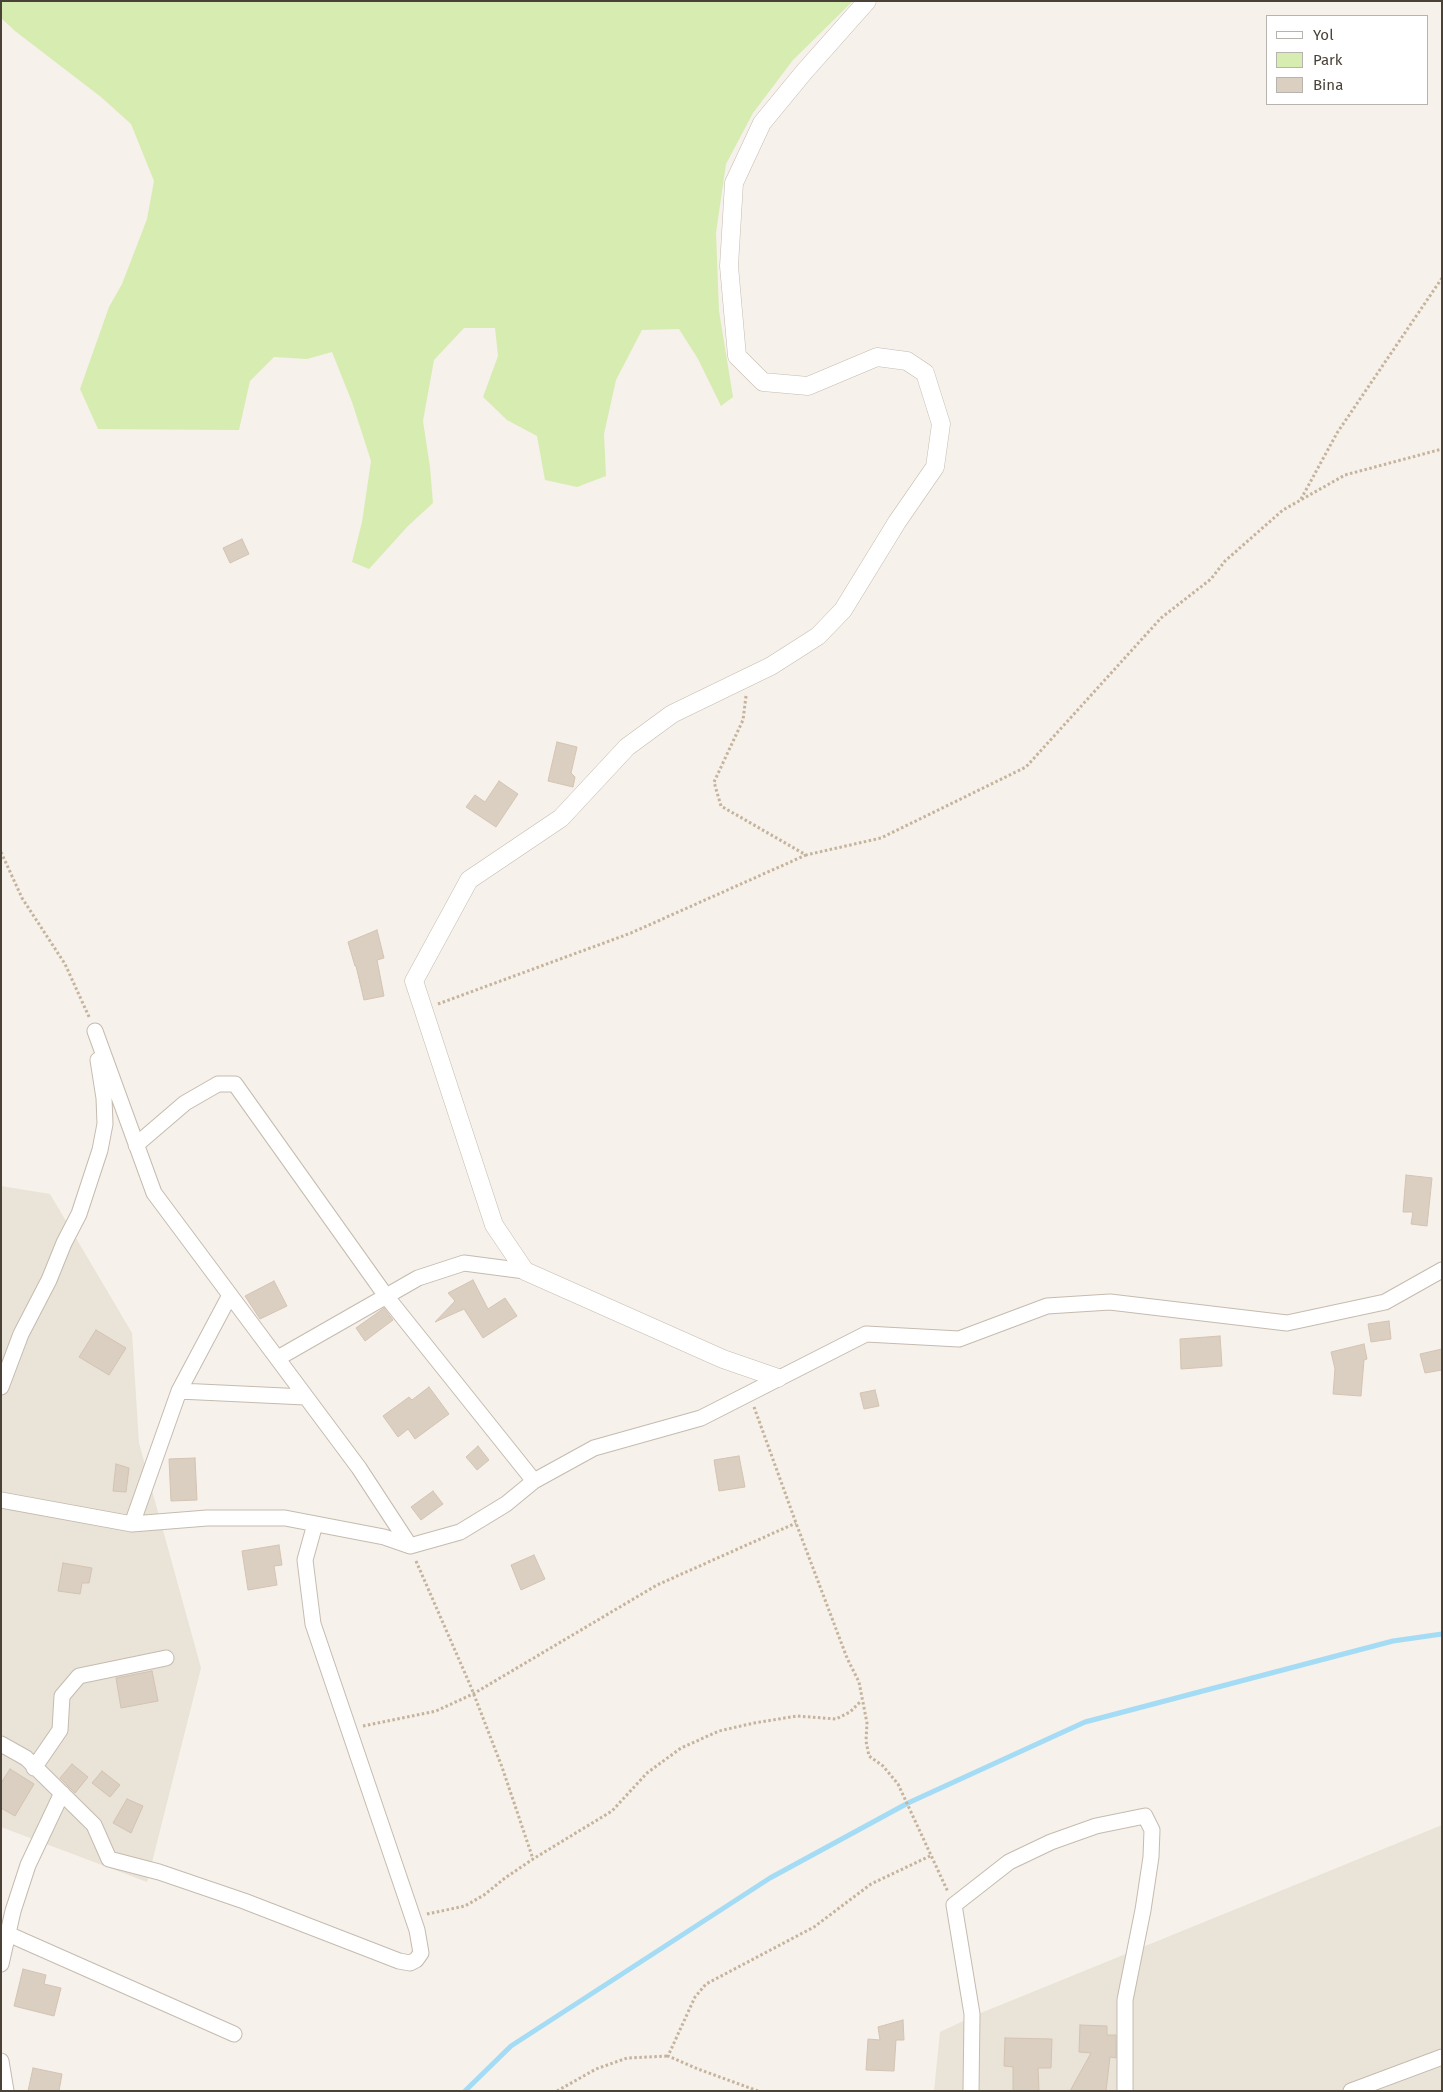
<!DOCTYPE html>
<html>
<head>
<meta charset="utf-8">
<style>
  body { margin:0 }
  #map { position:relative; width:1443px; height:2092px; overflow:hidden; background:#f6f1ea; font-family:"Fira Sans",sans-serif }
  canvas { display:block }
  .frame { position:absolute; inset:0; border:2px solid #4b4237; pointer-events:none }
  .legend { position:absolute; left:1266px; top:15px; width:162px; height:90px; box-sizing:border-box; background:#fff; border:1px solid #b7b3af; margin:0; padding:6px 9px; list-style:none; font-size:15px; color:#4b4237 }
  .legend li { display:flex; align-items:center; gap:10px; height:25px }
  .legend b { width:25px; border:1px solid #b7b3af }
</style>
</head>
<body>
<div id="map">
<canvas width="1443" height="2092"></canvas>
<div class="frame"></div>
<ul class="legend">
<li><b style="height:6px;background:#fff"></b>Yol</li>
<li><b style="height:14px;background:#d7ecb1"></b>Park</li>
<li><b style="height:14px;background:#dbcfc2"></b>Bina</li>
</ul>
</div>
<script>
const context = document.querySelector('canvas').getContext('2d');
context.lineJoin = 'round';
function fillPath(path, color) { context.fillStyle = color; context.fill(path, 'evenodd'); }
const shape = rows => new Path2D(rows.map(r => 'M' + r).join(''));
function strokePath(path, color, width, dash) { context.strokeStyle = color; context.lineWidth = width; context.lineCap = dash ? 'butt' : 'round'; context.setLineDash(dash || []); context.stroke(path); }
fillPath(shape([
  [1,1186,50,1194,132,1333,139,1443,201,1668,147,1882,1,1827],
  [1442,1825,1442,2091,934,2091,940,2032,976,2015]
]), '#eae3d8');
fillPath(shape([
  [1,1,853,1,793,60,753,113,726,164,716,233,719,311,733,397,721,406,698,359,679,329,642,330,616,380,604,434,606,476,577,487,545,480,537,436,507,420,483,397,498,356,495,328,464,328,434,360,423,421,430,467,433,503,408,526,369,569,352,562,362,522,371,461,352,402,332,352,307,359,274,357,250,381,239,430,98,429,80,389,109,307,122,284,147,219,154,181,131,124,101,97,15,31,1,18]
]), '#d7ecb1');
strokePath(shape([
  [465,2091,511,2046,770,1878,908,1803,1085,1722,1393,1641,1442,1634]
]), '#a4dbf5', 5);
const building = shape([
  [242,539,249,554,230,563,223,548,242,539],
  [557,742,577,747,571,773,575,777,573,787,548,781,557,742],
  [499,781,518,794,496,827,466,807,475,795,485,802,499,781],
  [377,930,384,958,377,960,384,996,364,1000,356,966,355,966,348,942,377,930],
  [1406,1175,1432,1178,1427,1226,1411,1224,1413,1212,1403,1212,1406,1175],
  [473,1280,488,1309,505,1298,517,1316,483,1338,464,1309,435,1322,455,1301,448,1293,473,1280],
  [274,1281,287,1306,260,1319,245,1296,274,1281],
  [384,1308,393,1320,365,1341,356,1328,384,1308],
  [1389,1321,1391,1339,1371,1342,1368,1324,1389,1321],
  [96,1330,126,1348,109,1375,79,1357,96,1330],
  [1220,1336,1222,1366,1181,1369,1180,1339,1220,1336],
  [1364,1344,1367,1359,1364,1360,1361,1396,1333,1394,1335,1369,1331,1352,1364,1344],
  [1442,1349,1442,1370,1425,1373,1420,1354,1442,1349],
  [429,1387,449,1414,415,1439,408,1429,398,1437,383,1416,409,1397,412,1400,429,1387],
  [875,1390,879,1406,864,1409,860,1393,875,1390],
  [478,1446,489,1460,477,1470,466,1457,478,1446],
  [739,1456,745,1487,719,1491,714,1460,739,1456],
  [195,1458,197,1500,171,1501,169,1459,195,1458],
  [116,1464,129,1468,126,1492,113,1491,116,1464],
  [433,1491,443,1504,421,1520,411,1507,433,1491],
  [279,1545,282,1565,274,1566,277,1585,248,1590,242,1551,279,1545],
  [534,1555,545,1579,521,1590,511,1565,534,1555],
  [63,1563,92,1568,89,1583,82,1583,80,1594,58,1591,63,1563],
  [152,1671,158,1701,121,1708,116,1678,152,1671],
  [72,1764,88,1777,75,1793,60,1778,72,1764],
  [10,1769,34,1784,15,1816,1,1808,1,1783,10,1769],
  [102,1771,120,1785,110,1797,92,1783,102,1771],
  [127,1799,143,1806,131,1833,113,1823,127,1799],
  [23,1969,46,1975,44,1984,61,1988,54,2016,14,2006,23,1969],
  [903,2020,904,2040,896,2040,894,2071,866,2070,868,2039,880,2040,878,2027,903,2020],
  [1080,2025,1107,2026,1107,2035,1116,2035,1116,2058,1110,2057,1106,2091,1070,2091,1091,2053,1079,2052,1080,2025],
  [1005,2038,1052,2039,1051,2068,1038,2068,1039,2091,1013,2091,1013,2067,1004,2066,1005,2038],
  [33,2068,62,2074,59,2091,28,2091,33,2068]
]);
fillPath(building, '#dbcfc2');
strokePath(building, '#d4c3b1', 1);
const minor = shape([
  [95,1031,154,1193,359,1468,410,1546],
  [136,1145,185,1103,218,1084,235,1084,386,1296,534,1481],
  [278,1358,418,1278,464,1263,525,1271],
  [1,1387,21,1334,49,1280,64,1243,79,1214,100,1150,105,1124,104,1098,98,1060],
  [179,1391,305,1397],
  [1,1500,132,1524,207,1518,285,1518,384,1537,410,1546,460,1532,506,1504,534,1481,594,1448,701,1418,866,1334,959,1339,1047,1306,1110,1302,1287,1323,1385,1302,1442,1270],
  [132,1524,179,1391,230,1295],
  [1,1744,26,1758,94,1825,109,1859,159,1872,244,1901,399,1961,410,1963,416,1960,421,1953,417,1930,313,1624,305,1560,315,1524],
  [34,1768,60,1730,62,1696,79,1676,166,1658],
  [8,1934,234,2034],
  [1,1964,13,1911,28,1865,62,1793],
  [1,2061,6,2091],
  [971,2091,972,2014,954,1905,1009,1862,1051,1842,1096,1826,1145,1816,1152,1830,1151,1857,1143,1910,1125,2000,1125,2091],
  [1351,2091,1442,2057]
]);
const tertiary = shape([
  [778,1378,723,1359,525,1271,494,1225,414,981,469,880,561,818,627,747,672,714,771,666,818,636,843,610,897,522,935,467,941,424,925,373,907,361,877,357,808,386,763,382,737,356,729,266,734,183,762,123,804,72,867,1]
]);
strokePath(minor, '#c5bbaf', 17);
strokePath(tertiary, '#c5bbaf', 19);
strokePath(shape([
  [1301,499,1337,433,1442,278],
  [746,696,743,720,714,782,721,806,806,855,881,838,1026,767,1161,618,1211,579,1225,561,1283,510,1345,475,1442,449],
  [1,852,22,898,65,964,90,1019],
  [438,1004,631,933,806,855],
  [754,1407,796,1523,847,1658,859,1682,867,1723,866,1741,869,1756,883,1766,898,1784,948,1892],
  [416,1561,471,1687,502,1767,533,1859],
  [363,1726,436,1711,473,1694,657,1585,796,1523],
  [427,1914,465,1906,484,1895,505,1878,533,1859,612,1811,647,1773,681,1748,719,1731,754,1723,797,1716,836,1719,850,1712,861,1701],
  [557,2091,596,2069,627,2058,668,2056],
  [758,2091,698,2069,668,2056,695,1997,706,1984,814,1927,871,1884,930,1856]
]), '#c5b39c', 3, [2.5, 2.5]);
strokePath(minor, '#fff', 15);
strokePath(tertiary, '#fff', 18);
</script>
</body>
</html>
